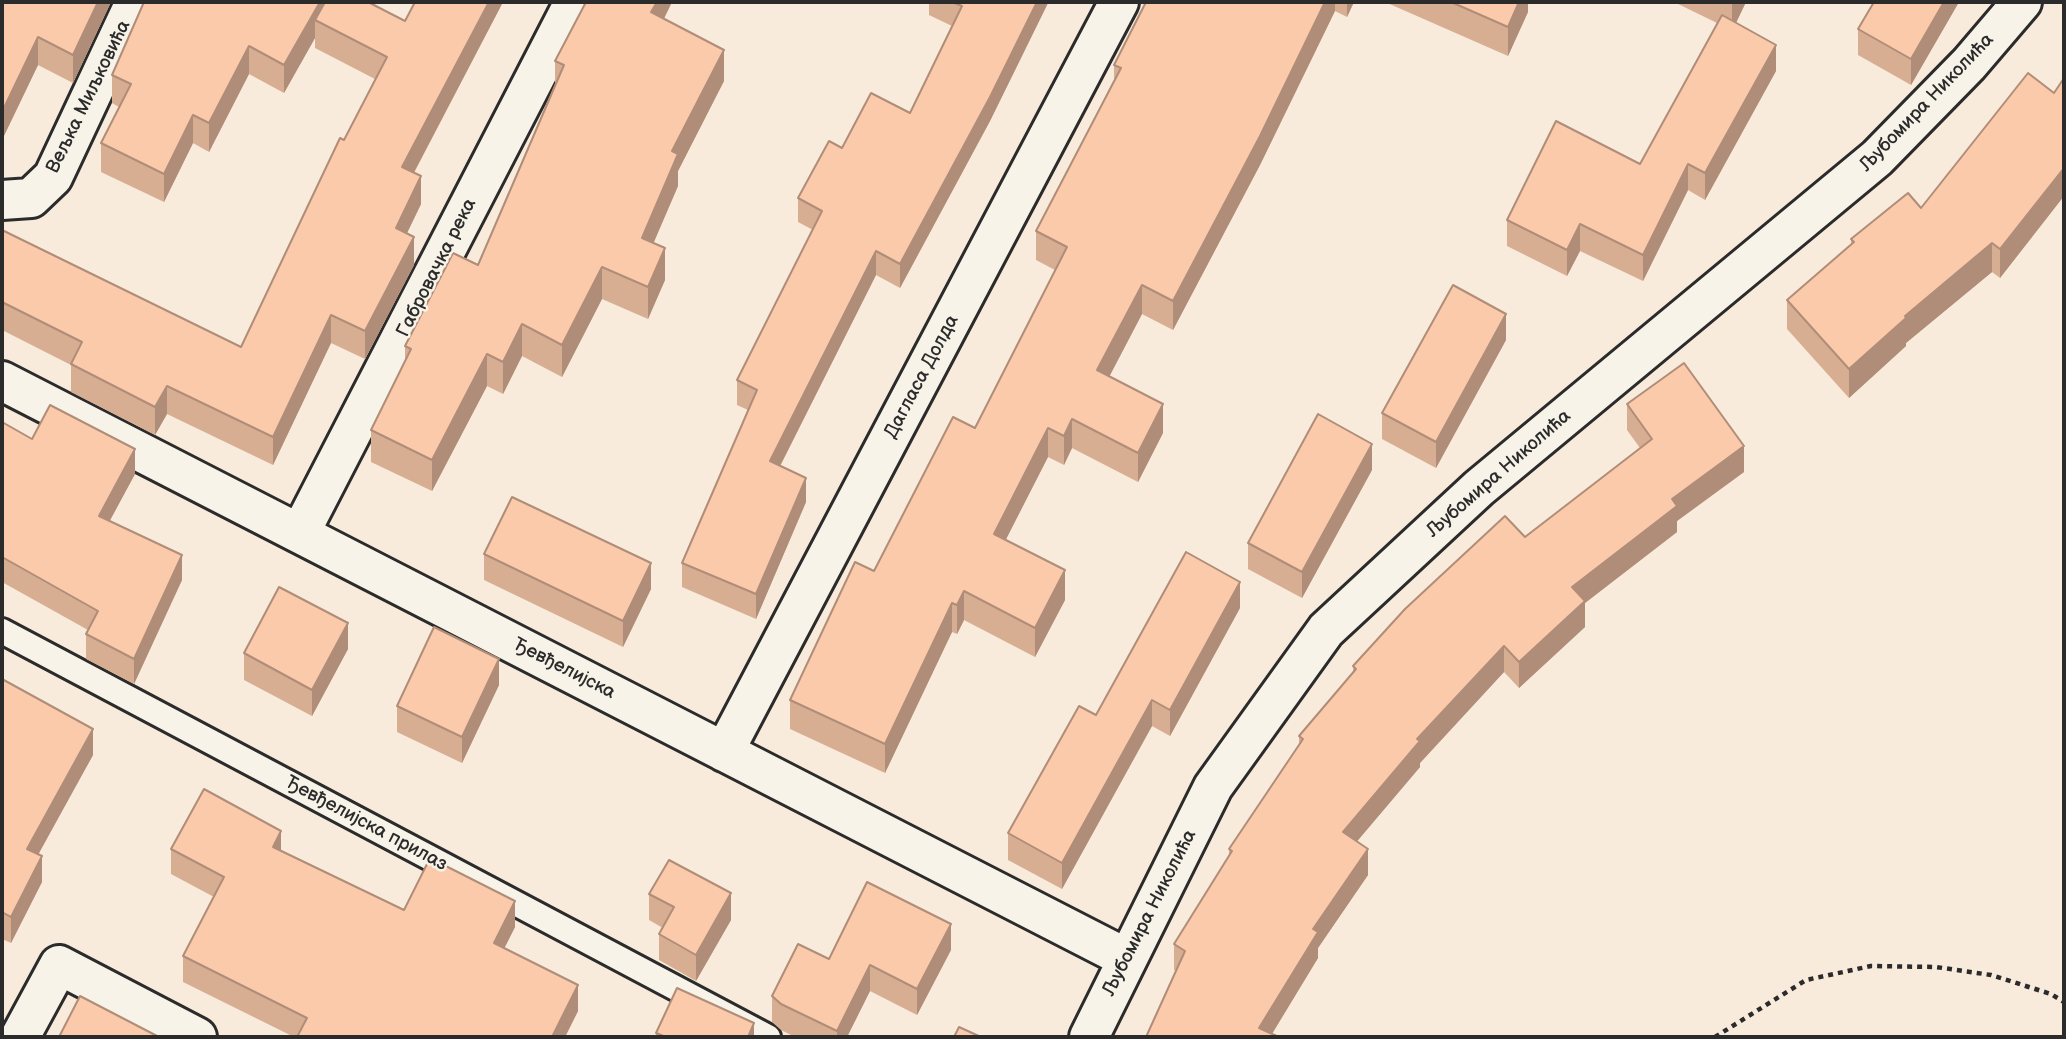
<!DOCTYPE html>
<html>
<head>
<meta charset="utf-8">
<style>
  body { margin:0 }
  #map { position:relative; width:2066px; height:1039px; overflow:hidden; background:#f8ebdc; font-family:"Balsamiq Sans",sans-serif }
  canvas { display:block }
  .frame { position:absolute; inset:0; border:4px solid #2b2b2b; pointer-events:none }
</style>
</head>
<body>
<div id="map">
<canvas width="2066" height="1039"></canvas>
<div class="frame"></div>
</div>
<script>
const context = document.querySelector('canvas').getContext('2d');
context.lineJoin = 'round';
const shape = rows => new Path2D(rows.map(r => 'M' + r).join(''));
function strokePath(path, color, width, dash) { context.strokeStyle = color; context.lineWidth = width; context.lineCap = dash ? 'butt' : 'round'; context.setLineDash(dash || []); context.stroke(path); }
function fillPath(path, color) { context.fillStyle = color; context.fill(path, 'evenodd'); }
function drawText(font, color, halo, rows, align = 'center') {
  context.font = font + ' "Balsamiq Sans",sans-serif'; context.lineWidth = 5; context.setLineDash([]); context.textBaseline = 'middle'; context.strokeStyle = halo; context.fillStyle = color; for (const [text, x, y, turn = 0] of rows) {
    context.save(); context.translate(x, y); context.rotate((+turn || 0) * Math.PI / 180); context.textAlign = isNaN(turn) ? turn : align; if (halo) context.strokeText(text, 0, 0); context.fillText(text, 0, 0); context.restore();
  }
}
const service = shape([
  [2,631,768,1037]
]);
const minor = shape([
  [2,200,31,198,53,177,135,2],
  [2,381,1126,958],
  [300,533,574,2],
  [724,752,1119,2],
  [20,1037,59,965,197,1037],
  [1089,1037,1213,787,1326,630,1479,488,1877,158,1969,64,2022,2]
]);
strokePath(service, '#2b2b2b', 30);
strokePath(minor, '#2b2b2b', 44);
strokePath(shape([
  [1715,1037,1806,980,1871,966,1936,967,1991,975,2051,994,2064,1002]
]), '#2b2b2b', 4.5, [5, 5]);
strokePath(service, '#f7f3e8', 24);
strokePath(minor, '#f7f3e8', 38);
fillPath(shape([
  [2,2,111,2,73,83,38,65,2,140],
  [144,2,405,21,415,2,503,2,414,173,421,204,407,233,414,265,365,359,331,343,273,465,167,414,155,435,71,392,71,365,2,330,2,230,241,347,375,79,315,48,315,38,284,93,249,74,209,152,193,143,164,202,101,172,101,143,119,107,112,103,112,75],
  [672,2,664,19,724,81,678,171,678,186,653,243,665,280,648,319,602,299,562,377,522,356,503,394,487,386,432,491,371,462,371,430,405,363,405,346,478,265,555,84,555,61],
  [929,2,1048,2,1048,3,990,121,900,288,876,275,780,466,806,502,756,619,682,587,682,563,748,410,737,405,737,380,813,230,798,222,798,198,842,148,910,113,952,26,929,15],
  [1146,2,1354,2,1347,17,1335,11,1260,165,1173,330,1142,314,1109,377,1163,433,1138,482,1072,448,1064,465,1048,457,1005,540,1065,600,1035,657,964,620,957,634,952,632,885,773,790,729,790,700,874,571,975,428,1055,270,1036,260,1036,231,1114,80,1114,65],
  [1385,2,1528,2,1528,12,1508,56],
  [1674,2,1746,2,1736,23,1776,71,1705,200,1688,190,1643,281,1580,251,1567,276,1507,246,1507,220,1640,164,1717,23],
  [1959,2,1911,85,1858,55,1858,29],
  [2064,78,2064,196,2000,278,1992,272,1906,343,1906,346,1849,398,1787,329,1787,300,1851,244,1851,239,1921,208,2054,93],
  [1506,340,1436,468,1382,439,1382,413],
  [1627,404,1744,472,1677,521,1677,532,1585,603,1585,627,1519,688,1504,672,1420,763,1420,767,1357,841,1368,875,1318,948,1318,958,1272,1034,1146,1037,1176,971,1174,970,1174,944,1229,855,1229,849,1299,745,1299,736,1353,674,1353,666,1525,537,1640,448,1627,430],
  [2,422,32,439,135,474,109,521,182,580,134,684,86,659,86,634,88,630,2,582],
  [1372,470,1302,598,1248,569,1248,543],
  [484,554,651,589,623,647,484,580],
  [1240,608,1170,736,1152,726,1062,889,1008,860,1008,833,1096,715],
  [348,649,312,716,244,680,244,653],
  [2,679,93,755,38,854,42,882,11,943,2,939],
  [499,685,462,763,397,732,397,706],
  [171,849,281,851,404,910,515,927,504,948,578,1011,565,1037,294,1037,183,982,183,956,214,897,171,874],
  [649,894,731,920,696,981,659,960,659,934,663,928,649,920],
  [951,950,917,1015,870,991,847,1037,795,1037,781,1030,772,1022,772,996,829,959],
  [656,1033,754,1037,656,1037]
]), '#d8ae93');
fillPath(shape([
  [98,2,111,2,73,83,73,55],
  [320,2,329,2,315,20,315,38,284,93,284,65],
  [489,2,503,2,402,195,402,167],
  [657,2,672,2,651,44,651,12],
  [1037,2,1048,2,1048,3,990,121,900,288,900,264],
  [1325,2,1335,2,1335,11,1260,165,1173,330,1173,301],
  [1347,2,1354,2,1347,17],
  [1519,2,1528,2,1528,12,1508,56,1508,27],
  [1732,2,1746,2,1732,31],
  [1944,2,1959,2,1911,85,1911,59],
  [38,37,38,65,2,140,2,112],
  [1776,45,1776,71,1705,200,1705,173],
  [249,46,249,74,209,152,209,123],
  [724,50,724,81,678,171,678,186,642,270,642,238,672,151],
  [193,115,193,143,164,202,164,174],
  [1688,164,1688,190,1643,281,1643,255],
  [2064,168,2064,196,2000,278,2000,249],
  [421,176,421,204,396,256,396,228],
  [1580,224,1580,251,1567,276,1567,250],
  [414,237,414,265,365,359,365,331],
  [1992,243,1992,272,1906,343,1906,346,1849,398,1849,369,1905,316],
  [665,248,665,280,648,319,648,287],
  [876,251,876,275,770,486,770,461],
  [602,267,602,299,562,377,562,345],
  [1142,285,1142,314,1097,400,1097,370],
  [1506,314,1506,340,1436,468,1436,442],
  [331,315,331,343,273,465,273,437],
  [522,324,522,356,503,394,503,362],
  [487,354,487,386,432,491,432,460],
  [167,386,167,414,155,435,155,407],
  [1163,404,1163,433,1138,482,1138,453],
  [1072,419,1072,448,1064,465,1064,436],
  [1048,428,1048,457,994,563,994,534],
  [1372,444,1372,470,1302,598,1302,572],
  [1744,446,1744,472,1677,521,1677,532,1585,603,1585,627,1519,688,1519,662,1572,587,1672,499],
  [135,449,135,474,99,541,99,516],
  [806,478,806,502,756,619,756,594],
  [182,555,182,580,134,684,134,659],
  [651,563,651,589,623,647,623,621],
  [1065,570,1065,600,1035,657,1035,628],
  [1240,582,1240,608,1170,736,1170,710],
  [964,591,964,620,957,634,957,605],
  [952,603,952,632,885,773,885,744],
  [348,623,348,649,312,716,312,690],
  [1504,646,1504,672,1420,763,1420,767,1343,858,1343,832,1417,739],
  [499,659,499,685,462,763,462,737],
  [1152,700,1152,726,1062,889,1062,863],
  [93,729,93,755,27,875,27,849],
  [281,831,281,857,273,847],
  [1368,849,1368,875,1318,948,1318,958,1270,1037,1259,1028,1313,929],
  [42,856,42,882,11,943,11,917],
  [731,893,731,920,696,981,696,955],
  [515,901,515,927,494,969,494,943],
  [951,924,951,950,917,1015,917,989],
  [870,965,870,991,847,1037,837,1037,837,1031],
  [578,985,578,1011,565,1037,552,1037],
  [754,1023,754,1037,748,1037]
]), '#b08d78');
const building = shape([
  [2,2,98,2,73,55,38,37,2,112,2,2],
  [144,2,320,2,284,65,249,46,209,123,193,115,164,174,101,143,131,84,112,75,144,2],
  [325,2,368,2,405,21,415,2,489,2,402,167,421,176,396,228,414,237,365,331,331,315,273,437,167,386,155,407,71,364,82,342,2,302,2,230,241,347,340,138,344,140,387,57,315,20,325,2],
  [586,2,657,2,651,12,724,50,672,151,678,154,642,238,665,248,648,287,602,267,562,345,522,324,503,362,487,354,432,460,371,430,411,349,405,346,453,253,478,265,564,65,555,61,586,2],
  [952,2,1037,2,990,97,900,264,876,251,770,461,806,478,756,594,682,563,757,390,737,380,822,211,798,198,829,141,842,148,871,93,910,113,962,6,952,2],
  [1146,2,1325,2,1260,136,1173,301,1142,285,1097,370,1163,404,1138,453,1072,419,1064,436,1048,428,994,534,1065,570,1035,628,964,591,957,605,952,603,885,744,790,700,855,562,874,571,953,417,975,428,1067,247,1036,231,1121,68,1114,65,1146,2],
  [1451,2,1519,2,1508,27,1451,2],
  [1874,2,1944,2,1911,59,1858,29,1874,2],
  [1722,15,1776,45,1705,173,1688,164,1643,255,1580,224,1567,250,1507,220,1556,121,1640,164,1722,15],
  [2028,73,2054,93,2064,78,2064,168,2000,249,1992,243,1905,316,1906,318,1849,369,1787,300,1854,242,1851,239,1908,193,1921,208,2028,73],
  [1453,285,1506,314,1436,442,1382,413,1453,285],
  [1684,363,1744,446,1672,499,1677,506,1572,587,1585,601,1519,662,1504,646,1417,739,1420,741,1343,832,1368,849,1313,929,1318,932,1259,1028,1279,1037,1146,1037,1185,951,1174,944,1232,851,1229,849,1303,739,1299,736,1356,669,1353,666,1405,609,1505,516,1525,537,1652,439,1627,404,1684,363],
  [50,405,135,449,99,516,182,555,134,659,86,634,98,611,2,557,2,422,32,439,50,405],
  [1318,414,1372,444,1302,572,1248,543,1318,414],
  [512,497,651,563,623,621,484,554,512,497],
  [1186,552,1240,582,1170,710,1152,700,1062,863,1008,833,1079,706,1096,715,1186,552],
  [279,587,348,623,312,690,244,653,279,587],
  [434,627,499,659,462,737,397,706,434,627],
  [2,679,93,729,27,849,42,856,11,917,2,912,2,679],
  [204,789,281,831,273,847,404,910,430,858,515,901,494,943,578,985,552,1037,297,1037,307,1018,183,956,224,877,171,849,204,789],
  [669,860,731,893,696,955,659,934,674,907,649,894,669,860],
  [867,882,951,924,917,989,870,965,837,1031,781,1004,772,996,798,944,829,959,867,882],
  [677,988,754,1023,748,1037,666,1037,656,1033,677,988],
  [80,996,159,1037,59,1037,80,996],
  [959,1027,981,1037,954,1037,959,1027]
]);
fillPath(building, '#fbcaab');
strokePath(building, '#b08d78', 2);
drawText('19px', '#2b2b2b', '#f7f3e8', [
  ["Вељка Миљковића",89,97,-64],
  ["Љубомира Николића",1927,103,-46],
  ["Габровачка река",437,268,-63],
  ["Дагласа Долда",922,377,-62],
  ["Љубомира Николића",1499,474,-41],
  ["Ђевђелијска",564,669,27],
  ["Ђевђелијска прилаз",366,824,28],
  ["Љубомира Николића",1150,913,-63]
]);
</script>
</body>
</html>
